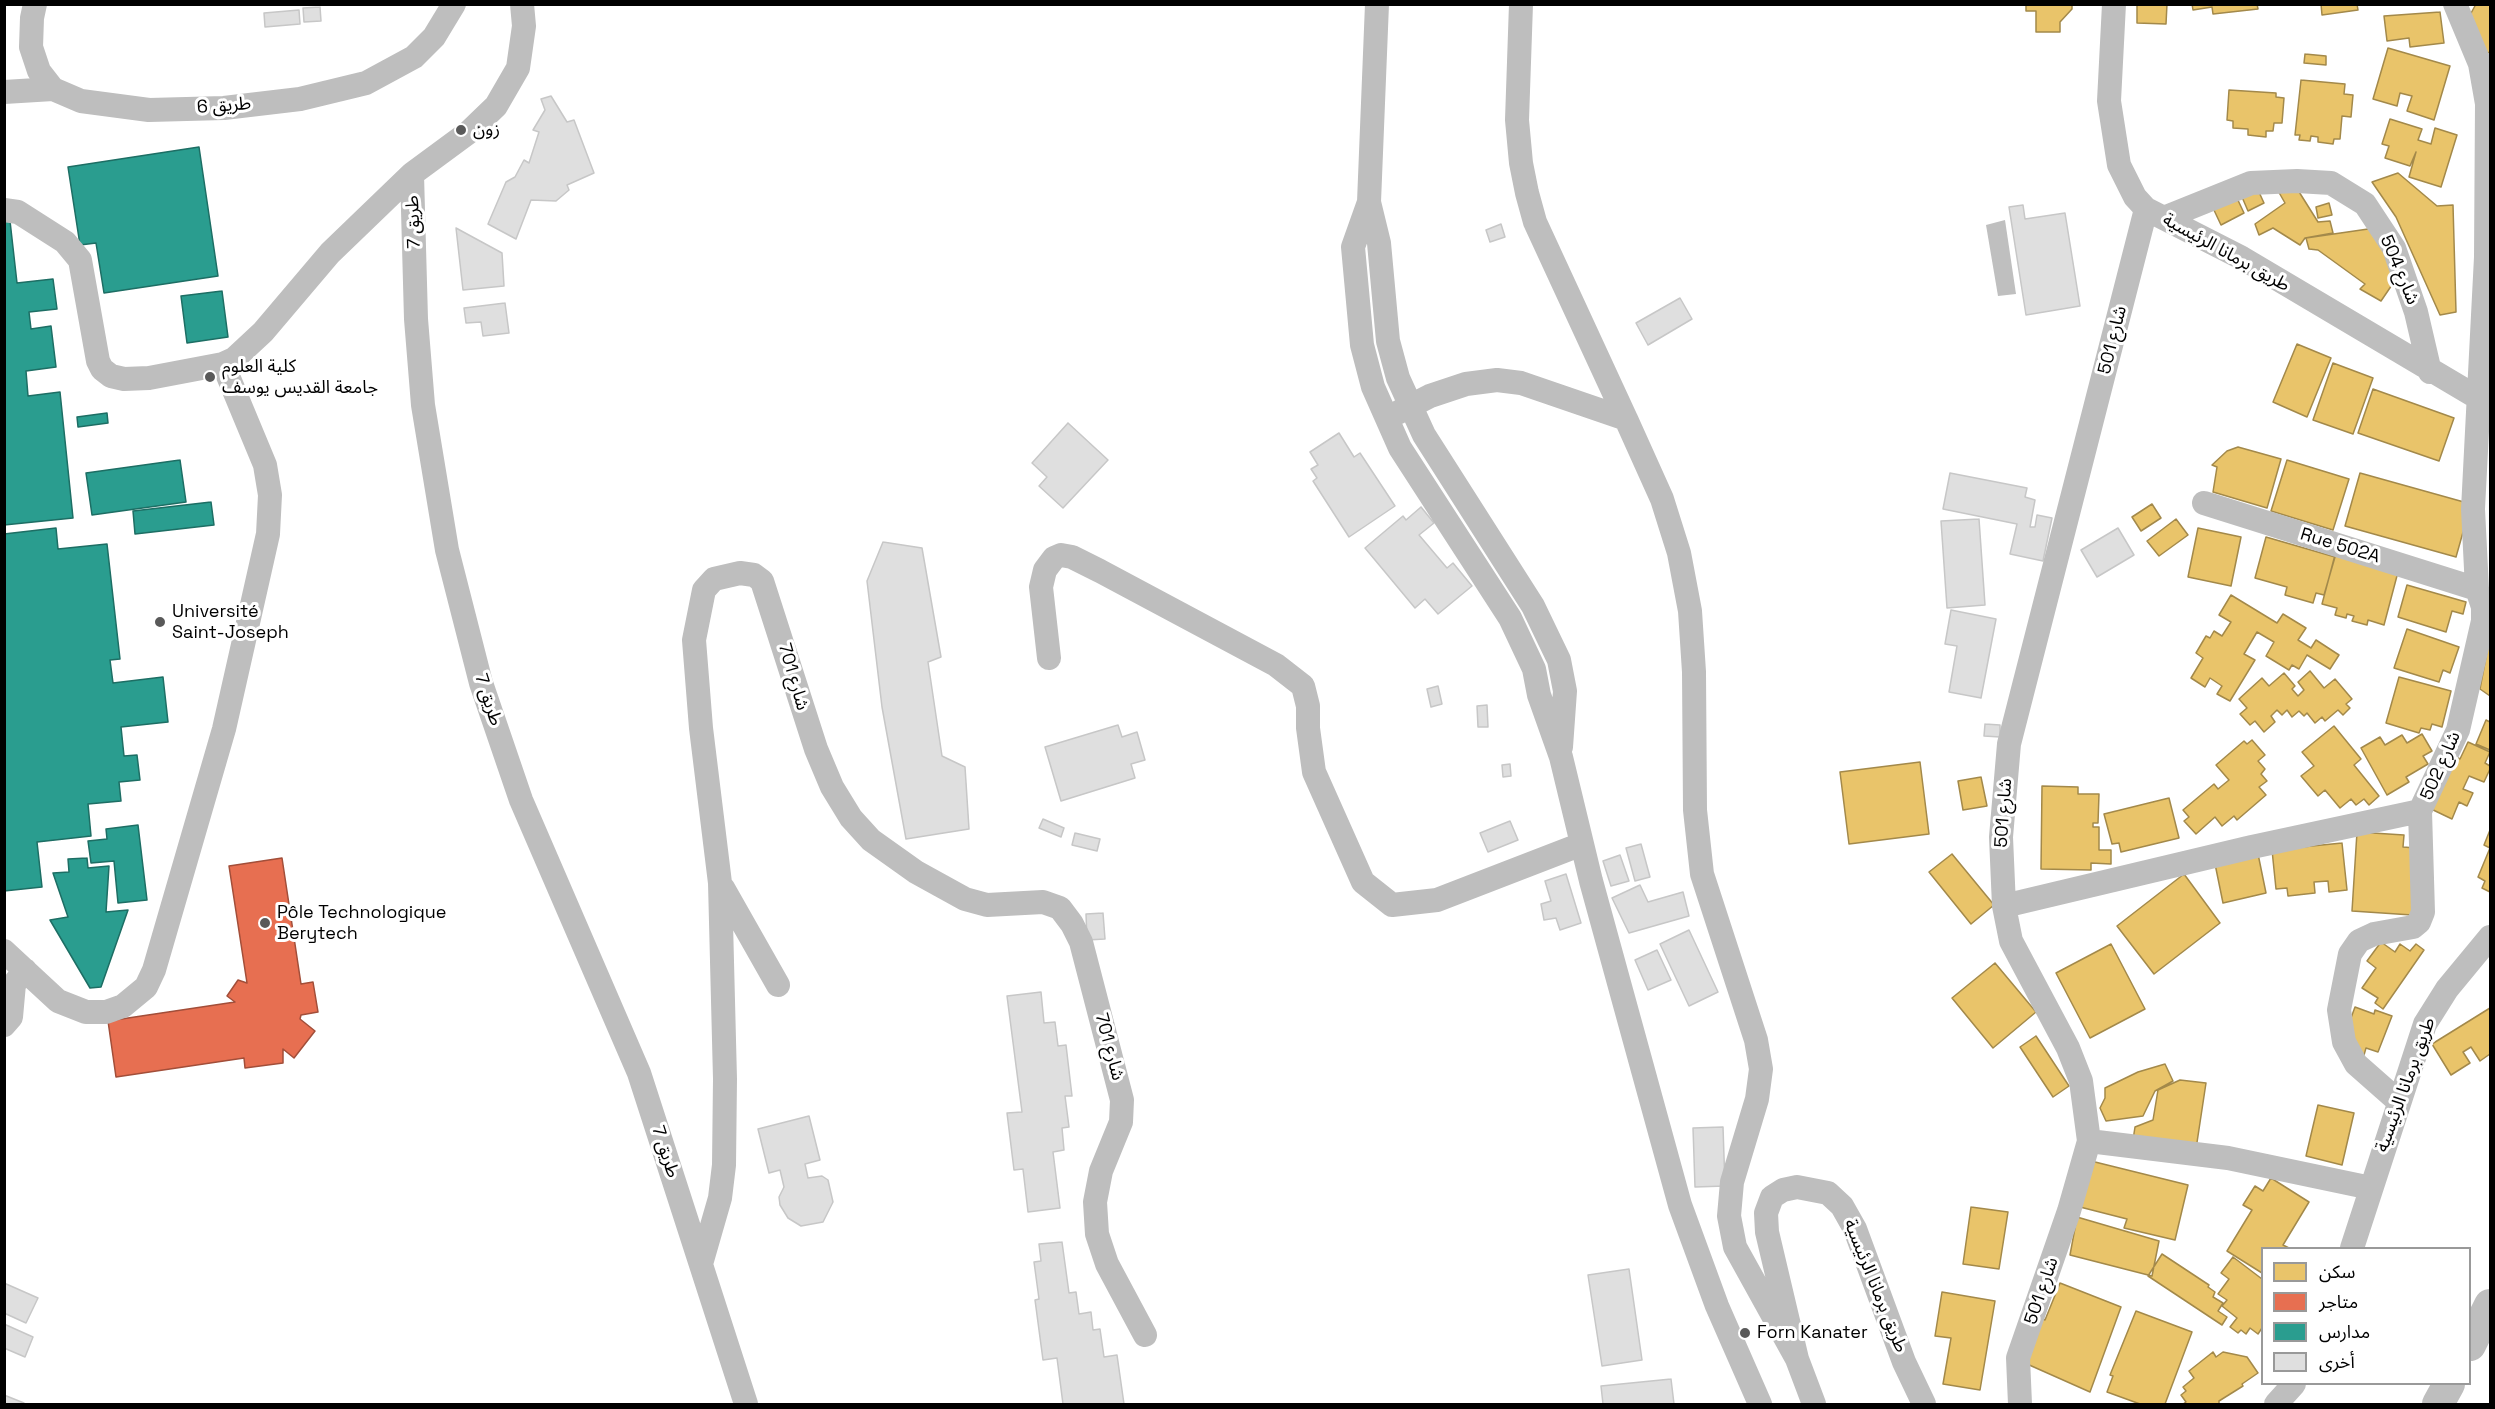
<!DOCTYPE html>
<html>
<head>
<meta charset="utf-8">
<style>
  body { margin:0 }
  #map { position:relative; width:2495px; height:1409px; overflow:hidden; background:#fff; font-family:"Space Grotesk","Noto Sans Arabic",sans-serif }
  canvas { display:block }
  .frame { position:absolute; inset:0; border:6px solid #000; pointer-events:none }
  .legend { position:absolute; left:2261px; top:1247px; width:210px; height:138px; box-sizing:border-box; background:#fff; border:2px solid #999; margin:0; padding:8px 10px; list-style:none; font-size:18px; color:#000 }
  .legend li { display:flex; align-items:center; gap:12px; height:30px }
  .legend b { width:30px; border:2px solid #999 }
</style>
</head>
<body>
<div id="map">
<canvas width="2495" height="1409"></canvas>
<div class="frame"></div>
<ul class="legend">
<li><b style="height:16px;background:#e9c46a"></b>سكن</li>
<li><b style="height:16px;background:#e76f51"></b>متاجر</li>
<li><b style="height:16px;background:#2a9d8f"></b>مدارس</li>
<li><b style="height:16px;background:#dfdfdf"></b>أخرى</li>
</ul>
</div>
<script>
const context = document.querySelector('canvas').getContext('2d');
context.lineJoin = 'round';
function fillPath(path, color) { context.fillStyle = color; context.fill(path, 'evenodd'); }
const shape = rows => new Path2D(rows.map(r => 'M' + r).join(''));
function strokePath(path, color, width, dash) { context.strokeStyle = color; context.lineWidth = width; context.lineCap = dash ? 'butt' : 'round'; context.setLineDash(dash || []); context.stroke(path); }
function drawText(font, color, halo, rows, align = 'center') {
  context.font = font + ' "Space Grotesk","Noto Sans Arabic",sans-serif'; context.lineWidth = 6; context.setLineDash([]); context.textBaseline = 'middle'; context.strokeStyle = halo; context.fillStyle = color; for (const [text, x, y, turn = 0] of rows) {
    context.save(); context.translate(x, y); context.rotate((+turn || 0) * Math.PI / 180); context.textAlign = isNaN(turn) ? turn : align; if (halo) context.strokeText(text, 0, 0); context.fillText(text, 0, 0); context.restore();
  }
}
fillPath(shape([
  [2005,220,2016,294,1998,296,1986,225]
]), '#bfbfbf');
const homes = shape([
  [2026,4,2072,4,2072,9,2060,22,2060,32,2036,32,2036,11,2026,11,2026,4],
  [2137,4,2167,4,2166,24,2137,23,2137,4],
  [2192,4,2257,4,2258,9,2213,14,2212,7,2193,10,2192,4],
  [2321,4,2357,4,2358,10,2322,15,2321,4],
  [2476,4,2490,4,2490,52,2485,54,2470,15,2476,4],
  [2440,12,2444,43,2410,47,2409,38,2387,41,2384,16,2440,12],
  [2388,48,2450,66,2434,120,2407,111,2412,96,2400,93,2397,106,2373,99,2388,48],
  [2305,54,2326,56,2326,65,2304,63,2305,54],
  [2301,80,2345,84,2344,94,2353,95,2351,117,2342,116,2340,139,2334,139,2333,144,2318,142,2318,137,2311,136,2310,141,2299,140,2300,135,2295,135,2301,80],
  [2229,90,2276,93,2276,97,2284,98,2282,123,2274,123,2273,131,2266,131,2266,137,2248,135,2248,129,2233,128,2233,121,2227,120,2229,90],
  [2390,119,2422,129,2418,140,2431,144,2435,128,2457,135,2441,187,2409,177,2416,152,2410,166,2385,158,2389,146,2382,144,2390,119],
  [2398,173,2437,206,2453,205,2456,312,2440,315,2396,217,2372,182,2398,173],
  [2296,187,2318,222,2330,221,2333,233,2305,238,2300,245,2273,228,2259,235,2255,224,2285,203,2277,189,2296,187],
  [2258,190,2264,203,2248,211,2242,197,2258,190],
  [2236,196,2244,213,2221,225,2213,208,2236,196],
  [2329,203,2332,215,2318,218,2316,207,2329,203],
  [2375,228,2396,279,2381,301,2360,289,2365,284,2318,250,2309,249,2306,238,2375,228],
  [2297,344,2331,358,2307,417,2273,402,2297,344],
  [2333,363,2373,378,2353,434,2313,420,2333,363],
  [2373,389,2454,418,2439,461,2358,433,2373,389],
  [2238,447,2281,459,2267,508,2213,492,2217,467,2212,465,2227,451,2238,447],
  [2287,460,2349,479,2333,530,2271,511,2287,460],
  [2360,473,2471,504,2456,557,2345,526,2360,473],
  [2152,504,2161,518,2141,531,2132,517,2152,504],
  [2176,519,2188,535,2159,556,2147,541,2176,519],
  [2198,528,2241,537,2231,586,2188,577,2198,528],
  [2266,537,2335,557,2324,595,2316,593,2313,603,2285,595,2287,587,2255,578,2266,537],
  [2335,555,2398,572,2384,625,2368,620,2367,625,2352,621,2354,616,2347,614,2346,618,2335,615,2337,608,2322,604,2335,555],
  [2407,585,2466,602,2463,614,2452,611,2446,632,2398,617,2407,585],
  [2231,595,2277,623,2283,614,2306,628,2298,640,2311,648,2316,640,2339,655,2330,669,2307,655,2299,669,2292,665,2289,670,2266,656,2274,642,2257,632,2244,654,2255,660,2230,701,2217,694,2222,686,2210,678,2205,687,2191,678,2203,658,2196,653,2206,636,2210,638,2214,631,2222,636,2231,622,2219,615,2231,595],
  [2407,629,2459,647,2450,673,2443,670,2439,682,2394,668,2407,629],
  [2490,635,2490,696,2480,689,2490,635],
  [2310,671,2324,688,2335,679,2352,699,2346,704,2350,708,2343,715,2338,710,2325,721,2322,717,2315,723,2307,713,2304,716,2299,711,2292,717,2287,710,2282,715,2277,710,2271,716,2275,722,2264,732,2255,721,2250,725,2240,714,2247,708,2239,699,2262,678,2269,686,2284,673,2295,686,2292,689,2298,696,2304,690,2298,682,2310,671],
  [2399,677,2451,691,2442,727,2432,724,2430,730,2421,728,2419,733,2386,723,2399,677],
  [2486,720,2490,722,2490,750,2476,744,2486,720],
  [2334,726,2361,759,2354,765,2379,796,2369,805,2364,799,2356,805,2351,799,2340,808,2325,790,2318,796,2301,776,2314,766,2302,752,2334,726],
  [2422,734,2432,751,2423,756,2428,764,2406,777,2409,782,2387,795,2361,748,2380,737,2385,745,2402,735,2407,743,2422,734],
  [2252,740,2265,755,2258,761,2265,769,2261,774,2267,781,2259,787,2266,795,2237,820,2234,816,2222,826,2215,817,2196,834,2184,821,2189,817,2183,810,2214,784,2218,789,2229,780,2216,765,2244,741,2247,744,2252,740],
  [2468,742,2490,752,2485,763,2490,766,2490,769,2484,782,2469,776,2463,789,2473,793,2467,806,2459,802,2452,819,2429,808,2453,755,2460,759,2468,742],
  [1920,762,1929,834,1849,844,1840,772,1920,762],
  [1981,777,1987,806,1963,810,1958,781,1981,777],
  [2042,786,2078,787,2078,794,2099,794,2098,823,2093,823,2093,827,2099,827,2099,850,2111,850,2111,864,2091,863,2091,870,2041,869,2042,786],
  [2169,798,2179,838,2121,852,2119,843,2112,844,2104,814,2169,798],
  [2490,830,2490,848,2484,845,2490,830],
  [2357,832,2404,835,2403,847,2416,848,2412,915,2352,911,2357,832],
  [2342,843,2347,890,2329,892,2328,881,2314,882,2315,893,2288,896,2287,888,2276,889,2272,850,2342,843],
  [2490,848,2490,892,2482,888,2485,881,2478,877,2490,848],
  [2257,849,2266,893,2223,903,2214,859,2257,849],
  [1952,854,1994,905,1971,924,1929,872,1952,854],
  [2184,874,2220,923,2154,974,2117,926,2184,874],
  [2381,942,2395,952,2400,944,2410,951,2416,944,2424,950,2383,1009,2375,1003,2378,998,2362,988,2376,968,2367,961,2381,942],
  [2111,944,2145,1009,2090,1038,2056,973,2111,944],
  [1995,963,2036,1012,1993,1048,1952,998,1995,963],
  [2355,1007,2374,1014,2375,1010,2392,1016,2378,1052,2366,1048,2364,1055,2344,1037,2355,1007],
  [2490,1008,2490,1054,2480,1061,2471,1047,2463,1052,2470,1063,2451,1075,2432,1044,2490,1008],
  [2036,1036,2069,1086,2053,1097,2020,1047,2036,1036],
  [2165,1064,2173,1081,2155,1091,2143,1116,2106,1121,2100,1108,2105,1098,2105,1088,2138,1072,2165,1064],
  [2180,1080,2206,1083,2196,1149,2133,1140,2135,1127,2153,1120,2158,1090,2180,1080],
  [2318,1105,2354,1113,2342,1165,2306,1156,2318,1105],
  [2091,1161,2188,1185,2175,1240,2124,1228,2127,1219,2080,1207,2091,1161],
  [2271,1178,2309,1202,2283,1245,2289,1248,2262,1248,2262,1273,2227,1251,2252,1210,2243,1205,2255,1186,2263,1191,2271,1178],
  [1971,1207,2008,1212,1999,1269,1963,1264,1971,1207],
  [2077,1217,2159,1241,2152,1276,2070,1255,2077,1217],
  [2162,1254,2209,1285,2208,1287,2215,1292,2213,1297,2223,1303,2218,1311,2227,1317,2222,1325,2148,1276,2162,1254],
  [2233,1257,2262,1279,2262,1328,2258,1334,2250,1328,2246,1334,2241,1330,2238,1333,2230,1327,2237,1318,2222,1306,2227,1300,2218,1294,2229,1279,2221,1273,2233,1257],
  [2060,1283,2121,1307,2090,1392,2027,1364,2041,1318,2045,1320,2060,1283],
  [1942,1292,1995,1301,1980,1390,1943,1384,1951,1338,1935,1336,1942,1292],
  [2136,1311,2192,1332,2165,1404,2140,1404,2107,1392,2113,1376,2110,1375,2136,1311],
  [2213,1352,2216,1357,2223,1352,2247,1357,2258,1373,2242,1384,2243,1386,2219,1401,2219,1404,2183,1404,2186,1402,2181,1395,2186,1391,2183,1387,2194,1378,2189,1371,2213,1352]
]);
fillPath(homes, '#e9c46a');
strokePath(homes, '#a3894a', 1.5);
const shops = shape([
  [282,858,301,984,313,982,318,1012,301,1015,300,1019,315,1031,294,1058,283,1049,283,1063,245,1068,244,1058,116,1077,108,1021,235,1002,227,996,238,980,247,983,229,866,282,858]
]);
fillPath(shops, '#e76f51');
strokePath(shops, '#a24e39', 1.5);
const schools = shape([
  [199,147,218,276,104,293,96,243,80,245,68,167,199,147],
  [9,212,17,283,53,279,57,309,29,312,31,329,51,326,56,367,26,371,28,396,60,392,73,518,4,525,4,213,9,212],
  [222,291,228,337,187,343,181,296,222,291],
  [107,413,108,423,78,427,77,417,107,413],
  [180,460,186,502,92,515,86,473,180,460],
  [211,502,214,525,135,534,133,511,211,502],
  [56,528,58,549,107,544,120,659,110,660,113,683,163,677,168,722,121,727,124,756,137,755,140,780,119,782,121,801,88,804,91,836,37,842,42,887,4,891,4,534,56,528],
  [138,825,147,900,118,903,114,861,91,863,88,841,107,839,106,829,138,825],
  [87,858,88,868,109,866,106,912,128,910,101,987,90,988,50,920,68,917,53,873,69,872,68,859,87,858]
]);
fillPath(schools, '#2a9d8f');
strokePath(schools, '#1d6e64', 1.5);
const building = shape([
  [320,7,321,21,304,22,303,8,320,7],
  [299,10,300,24,265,27,264,13,299,10],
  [551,96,567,122,574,120,594,173,567,185,569,190,556,201,531,200,516,239,488,224,506,182,515,177,524,160,529,163,539,132,533,130,545,110,541,99,551,96],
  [2023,205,2025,219,2065,213,2080,306,2026,315,2009,207,2023,205],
  [1501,224,1505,237,1490,242,1486,230,1501,224],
  [456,228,502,253,504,286,463,290,456,228],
  [1680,298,1692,319,1648,345,1636,323,1680,298],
  [505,303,509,333,483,336,481,322,466,323,464,308,505,303],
  [1068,423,1108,460,1063,508,1039,486,1047,477,1032,463,1068,423],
  [1339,433,1354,457,1360,453,1395,506,1349,537,1313,481,1317,478,1311,469,1318,465,1310,452,1339,433],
  [1950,473,2027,488,2025,497,2035,500,2030,527,2035,527,2037,515,2052,518,2043,561,2010,554,2017,524,1943,509,1950,473],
  [1421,507,1434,523,1419,535,1447,568,1453,563,1472,586,1438,614,1425,599,1415,608,1365,548,1403,516,1406,520,1421,507],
  [1979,519,1985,605,1947,608,1941,521,1979,519],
  [2118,528,2134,555,2097,577,2081,550,2118,528],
  [883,542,922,548,941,657,928,662,942,756,965,767,969,829,906,839,882,707,867,581,883,542],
  [1951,610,1996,619,1981,698,1949,692,1957,646,1945,644,1951,610],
  [1438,686,1442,704,1431,707,1427,689,1438,686],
  [1487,705,1488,727,1478,727,1477,706,1487,705],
  [1985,724,2000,725,2000,737,1984,736,1985,724],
  [1118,725,1122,737,1137,732,1145,760,1131,764,1135,778,1061,801,1045,747,1118,725],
  [1510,764,1511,776,1503,777,1502,765,1510,764],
  [1043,819,1064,828,1061,837,1039,828,1043,819],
  [1510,821,1518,840,1488,852,1480,833,1510,821],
  [1075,833,1100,839,1097,851,1072,845,1075,833],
  [1641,844,1650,877,1635,881,1626,848,1641,844],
  [1620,855,1629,881,1611,886,1603,861,1620,855],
  [1566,874,1581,923,1560,930,1556,918,1544,920,1541,904,1551,901,1545,881,1566,874],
  [1640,885,1648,902,1683,892,1689,916,1629,933,1612,898,1640,885],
  [1103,913,1105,939,1087,940,1086,914,1103,913],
  [1689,930,1718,992,1689,1006,1660,944,1689,930],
  [1657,950,1671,980,1648,990,1635,960,1657,950],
  [1041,992,1044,1023,1055,1022,1058,1046,1066,1045,1072,1096,1065,1096,1069,1127,1062,1128,1064,1150,1053,1152,1060,1208,1028,1212,1023,1169,1014,1170,1007,1113,1022,1112,1007,996,1041,992],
  [809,1116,820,1160,805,1164,808,1178,822,1176,828,1180,833,1202,823,1222,801,1226,788,1218,780,1205,779,1197,784,1187,780,1170,769,1173,758,1129,809,1116],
  [1723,1127,1725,1186,1695,1187,1693,1128,1723,1127],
  [1062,1242,1069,1293,1076,1292,1079,1314,1091,1312,1093,1330,1100,1329,1104,1357,1117,1355,1124,1404,1063,1404,1057,1358,1043,1360,1035,1300,1039,1299,1034,1262,1041,1261,1039,1244,1062,1242],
  [1629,1269,1642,1360,1602,1366,1588,1275,1629,1269],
  [4,1283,38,1298,26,1323,4,1313,4,1283],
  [4,1324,33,1337,25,1357,4,1348,4,1324],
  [1671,1379,1674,1404,1603,1404,1601,1386,1671,1379],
  [4,1395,24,1403,23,1404,4,1404,4,1395]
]);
fillPath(building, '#dfdfdf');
strokePath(building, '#c7c7c7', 1.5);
strokePath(shape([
  [35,4,32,18,31,47,39,71,53,89,81,101,149,110,224,108,300,99,366,83,414,57,434,37,454,4],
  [522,4,524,26,518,68,496,106,469,132,412,174,416,319,423,405,447,550,481,683,521,800,639,1073,746,1404],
  [1377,4,1369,202,1379,243,1388,341,1398,378,1424,435,1533,606,1559,660,1565,691,1561,747],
  [2114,4,2109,101,2119,165,2135,197,2146,209,2242,258,2490,405],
  [4,92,53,89],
  [1369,202,1353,247,1362,345,1373,387,1400,448,1510,618,1534,669,1539,695,1561,757,1591,881,1680,1205,1717,1306,1760,1404],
  [4,210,18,212,65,242,80,260,98,361,102,369,111,376,124,379,149,378,223,364,234,359,263,332,330,253,412,174],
  [2164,218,2251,183,2297,181,2331,183,2365,204,2394,248,2416,312,2430,372],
  [1397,413,1430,396,1466,384,1497,380,1521,383,1626,419,1535,222,1527,193,1521,163,1517,120,1521,4],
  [1626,419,1662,499,1679,553,1690,611,1694,672,1695,810,1702,874,1756,1040,1761,1069,1757,1099,1732,1182,1729,1216,1735,1247,1797,1359],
  [2204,503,2477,589],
  [1049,658,1041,587,1045,570,1054,558,1061,555,1072,557,1100,571,1276,665,1303,686,1308,706,1308,728,1314,772,1363,882,1392,905,1437,900,1582,844],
  [723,888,778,985],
  [2004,906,2252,847,2420,811],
  [4,951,58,1001,86,1012,106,1012,123,1006,146,987,154,970,224,729,268,534,270,495,265,465,223,364],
  [4,1025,11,1017,14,984,25,970],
  [2398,1101,2356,1064,2344,1042,2339,1010,2350,954,2359,941,2374,934,2413,927,2419,922,2423,912,2420,811,2458,730,2483,621,2483,607,2477,589,2473,509,2486,257,2487,104,2480,64,2455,4],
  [2089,1141,2228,1158,2371,1188],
  [2352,1248,2425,1024,2447,989,2490,937],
  [701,1264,720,1198,724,1165,725,1079,720,883,701,728,694,640,704,590,714,579,740,573,754,575,762,581,816,749,832,787,851,818,871,840,916,872,965,899,987,905,1043,902,1060,908,1072,924,1081,942,1122,1100,1121,1122,1101,1171,1095,1202,1097,1234,1107,1264,1145,1335],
  [1814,1404,1797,1359,1767,1232,1766,1213,1772,1197,1783,1190,1797,1187,1828,1193,1842,1206,1855,1229,1904,1362,1924,1404],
  [2020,1404,2018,1358,2069,1211,2089,1141,2081,1081,2068,1048,2011,941,2004,906,2001,837,2009,744,2146,209],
  [2276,1404,2294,1384]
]), '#bebebe', 24);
strokePath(shape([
  [2470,1345,2490,1305],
  [2438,1404,2449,1384]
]), '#bebebe', 32);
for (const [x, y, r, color] of [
  [461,130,6,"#595959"],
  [210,377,6,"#595959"],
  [160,622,6,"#595959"],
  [265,923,6,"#595959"],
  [1745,1333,6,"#595959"]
]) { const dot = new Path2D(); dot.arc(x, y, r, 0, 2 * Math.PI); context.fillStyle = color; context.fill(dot); strokePath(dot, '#fff', 2); }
drawText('18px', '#000', '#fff', [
  ["طريق 6",224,106,-4],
  ["طريق 7",414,222,-92],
  ["طريق برمانا الرئيسية",2226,253,29],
  ["شارع 504",2399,270,67],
  ["شارع 501",2113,340,-76],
  ["Rue 502A",2340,546,17],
  ["شارع 701",793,677,74],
  ["طريق 7",488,700,72],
  ["شارع 502",2441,766,-66],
  ["شارع 501",2004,813,-86],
  ["شارع 701",1109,1047,75],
  ["طريق برمانا الرئيسية",2406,1085,-70],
  ["طريق 7",665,1152,72],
  ["طريق برمانا الرئيسية",1875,1286,68],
  ["شارع 501",2042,1291,-71]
]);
drawText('18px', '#000', '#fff', [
  ["زون",473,130],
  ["كلية العلوم",222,367],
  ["جامعة القديس يوسف",222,388],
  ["Université",172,612],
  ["Saint-Joseph",172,633],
  ["Pôle Technologique",277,913],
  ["Berytech",277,934],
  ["Forn Kanater",1757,1333]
], 'left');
</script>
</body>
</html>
